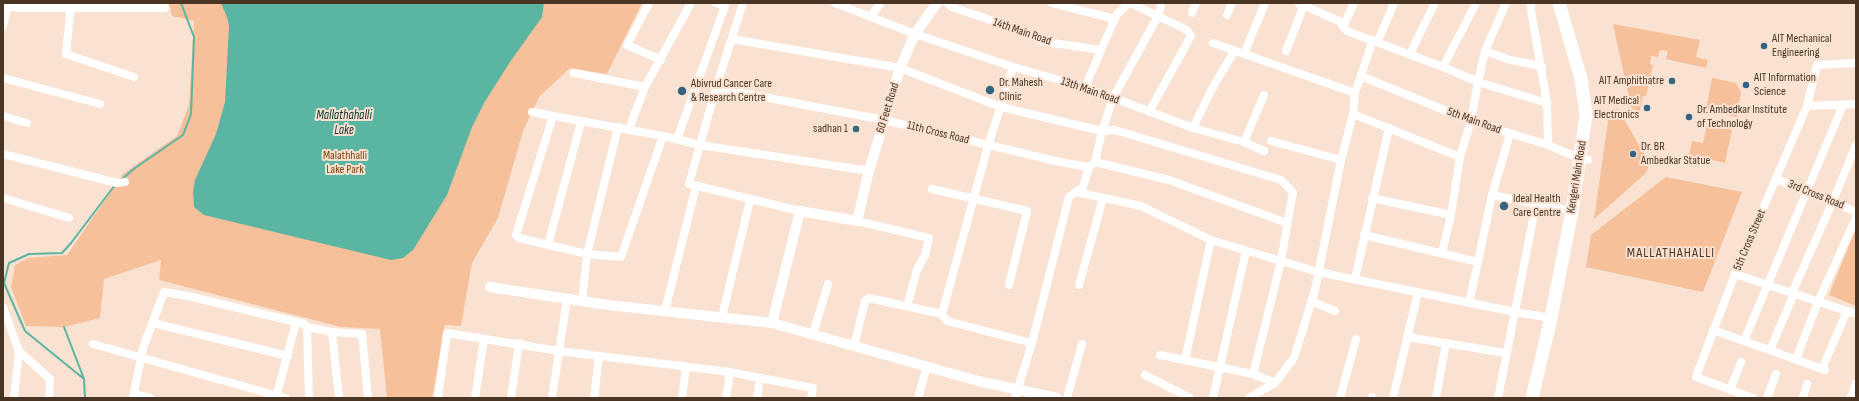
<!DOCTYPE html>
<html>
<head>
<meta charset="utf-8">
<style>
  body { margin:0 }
  #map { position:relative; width:1859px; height:401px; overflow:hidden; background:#f9e2d2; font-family:"Sofia Sans Condensed",sans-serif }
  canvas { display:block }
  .frame { position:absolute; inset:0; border:4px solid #4a3424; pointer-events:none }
</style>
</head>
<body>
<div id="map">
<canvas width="1859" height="401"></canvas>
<div class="frame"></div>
</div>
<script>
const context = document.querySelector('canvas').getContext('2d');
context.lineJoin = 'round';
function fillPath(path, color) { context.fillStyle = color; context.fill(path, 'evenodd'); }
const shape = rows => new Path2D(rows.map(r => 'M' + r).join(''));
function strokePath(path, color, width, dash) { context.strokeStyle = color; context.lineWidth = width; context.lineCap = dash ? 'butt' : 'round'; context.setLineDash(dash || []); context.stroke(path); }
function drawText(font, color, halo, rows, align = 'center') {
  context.font = font + ' "Sofia Sans Condensed",sans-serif'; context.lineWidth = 4; context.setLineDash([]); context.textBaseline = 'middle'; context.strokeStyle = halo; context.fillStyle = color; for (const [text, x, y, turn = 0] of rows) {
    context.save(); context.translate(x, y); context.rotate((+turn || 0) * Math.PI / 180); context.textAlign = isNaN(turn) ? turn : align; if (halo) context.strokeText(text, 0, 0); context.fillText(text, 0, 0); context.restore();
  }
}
fillPath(shape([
  [169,3,642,3,607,74,570,68,539,97,523,131,498,218,472,263,461,326,445,325,432,398,387,398,380,329,341,327,159,280,161,260,104,279,100,318,64,327,26,326,11,287,15,265,28,258,67,255,123,174,177,136,189,105,194,21,172,16],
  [1613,24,1700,40,1696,57,1708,60,1706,68,1666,59,1668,51,1660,50,1658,57,1651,56,1650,64,1653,65,1646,96,1643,96,1639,114,1631,107],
  [1712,78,1736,83,1741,92,1737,117,1706,110],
  [1618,109,1647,159,1648,168,1645,174,1594,219,1608,122,1606,111],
  [1707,125,1732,130,1725,163,1689,155,1692,141,1703,143],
  [1666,177,1742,192,1703,292,1586,267,1591,235],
  [1856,228,1856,306,1829,295]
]), '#f5c09a');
fillPath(shape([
  [221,3,544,3,542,17,510,62,484,103,472,127,447,195,413,250,403,258,391,260,204,215,194,207,193,192,195,180,216,134,225,102,229,26,227,17]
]), '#5ab5a2');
strokePath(shape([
  [121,180,135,168,183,135,191,114,194,37,181,3],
  [64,327,84,379,85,398],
  [84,379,25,331,4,283,9,263,29,254,62,253,71,243,115,185]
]), '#5ab5a2', 2);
strokePath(shape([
  [649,3,627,45,661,60],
  [743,3,716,88,689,184,800,211],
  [835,3,915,34,1013,67,1085,87,1193,128,1244,142,1264,151],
  [947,3,952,7,1005,25,1045,42,1101,50],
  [1052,3,1115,19],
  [1130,3,1187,30,1191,36,1149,112],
  [1298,3,1339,21,1347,31,1443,67,1476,3],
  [1531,3,1531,10,1547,103,1548,145],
  [71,4,66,54,134,77],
  [3,5,19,8,165,8],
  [1192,13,1196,3],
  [1227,15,1232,3],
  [870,17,881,3],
  [1344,25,1354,3],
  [3,26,8,6],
  [732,39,900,68,1001,107,1102,131,1115,130,1281,180,1293,192,1281,261,1253,374,1160,355],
  [1378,41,1394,3],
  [1213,43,1355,93],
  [1286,51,1304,5],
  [1485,51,1506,3],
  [1244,54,1265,3],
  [1410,54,1435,3],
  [1013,67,988,146,942,314,947,321,1032,343],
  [1443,67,1478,82,1485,51,1510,60,1542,66],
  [574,73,645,87],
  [1361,76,1471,121,1548,145,1581,159,1588,160],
  [3,78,100,104],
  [1085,87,1117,14,1129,3],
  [716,88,884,120,1060,162,1089,167],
  [1807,106,1856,104],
  [532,112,663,136,700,145,869,171],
  [1353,114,1460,157],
  [3,116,27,123],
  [553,116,516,235,519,238,587,254,621,257,663,136],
  [1193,128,1213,87,1235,50],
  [629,129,645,87,691,3],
  [677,139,725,6,716,3],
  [1271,141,1341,160],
  [1244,142,1264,95],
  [3,154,117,183,125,182],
  [1095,162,1169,180,1287,223],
  [1776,179,1856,212],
  [932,189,1027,211,1009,285],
  [1076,192,1141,206,1211,240,1318,272,1515,312,1551,318],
  [1492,195,1572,211],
  [3,198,69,218],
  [1372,198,1451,215],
  [857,221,929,238,925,255,917,270,907,306],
  [1364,235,1478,262,1469,303],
  [548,245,581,122],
  [1442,253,1451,215,1460,157,1471,121,1478,82,1547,103],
  [1478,262,1492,195,1510,134],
  [1735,274,1856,314],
  [1355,279,1389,128],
  [1079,285,1103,198],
  [1792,293,1833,201,1856,145],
  [582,301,587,254,618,127],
  [1311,301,1335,311],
  [3,307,19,351,50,379,49,398],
  [665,311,696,186],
  [722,317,750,200],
  [296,322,304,324,307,327,332,332,362,334,368,398],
  [153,323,288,356],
  [307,327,309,398],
  [1713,330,1825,370],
  [332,332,339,398],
  [813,334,828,284],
  [1407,337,1506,353],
  [1744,341,1843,105],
  [93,344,285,398],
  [854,346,865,301,869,298,942,314],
  [1770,350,1794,294],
  [1796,359,1818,302,1856,218],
  [1185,360,1211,240],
  [1822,369,1847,311],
  [1253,374,1275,383],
  [1145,375,1190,398],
  [760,378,813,388,811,398],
  [1730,390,1741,362],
  [134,394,150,398],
  [14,398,19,351],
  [133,398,143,348,164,292,188,296,296,322,276,398],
  [438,398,447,333,559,351,730,372,760,378,757,398],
  [475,398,484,339],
  [511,398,519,343],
  [552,398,567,299],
  [594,398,599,356],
  [682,398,686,368],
  [726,398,730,372],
  [918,398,927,366],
  [1015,398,1032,343,1069,197,1083,187,1089,167,1095,162,1102,131,1113,98,1158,16,1161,7,1160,3],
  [1067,398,1082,344],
  [1213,398,1246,251],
  [1249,398,1275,383,1294,358,1315,290,1341,160,1353,114,1355,93,1373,40],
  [1340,398,1356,339],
  [1372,398,1372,397],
  [1393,398,1418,292],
  [1436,398,1446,343],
  [1498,398,1536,204],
  [1753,398,1696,377,1735,274,1807,106,1817,65,1856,63],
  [1767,398,1776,374],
  [1803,398,1807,384],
  [1851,398,1856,383]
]), '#fff', 8);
strokePath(shape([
  [490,287,608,305,772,323,978,381,1057,398],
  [772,323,800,211,857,221,869,171,900,68,915,34,937,3]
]), '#fff', 10);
strokePath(shape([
  [1532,398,1551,318,1572,211,1586,115,1581,79,1559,3]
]), '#fff', 13);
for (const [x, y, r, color] of [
  [1764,46,4,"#336482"],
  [1672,81,4,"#336482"],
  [1746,85,4,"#336482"],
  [990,90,5,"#336482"],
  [682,91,5,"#336482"],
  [1647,108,4,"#336482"],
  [1689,117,4,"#336482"],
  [856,129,4,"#336482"],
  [1633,154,4,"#336482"],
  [1504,206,5,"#336482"]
]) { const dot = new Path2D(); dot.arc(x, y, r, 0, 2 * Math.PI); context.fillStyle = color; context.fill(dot); strokePath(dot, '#f9e2d2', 1.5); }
drawText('12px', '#4a3424', '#f9e2d2', [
  ["14th Main Road",1022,32,19],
  ["13th Main Road",1090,91,19],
  ["60 Feet Road",888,108,-73],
  ["5th Main Road",1474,121,20],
  ["11th Cross Road",938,133,14],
  ["Kengeri Main Road",1577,177,-81],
  ["3rd Cross Road",1816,195,22],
  ["5th Cross Street",1750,240,-67]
]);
drawText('12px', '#4a3424', '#f9e2d2', [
  ["AIT Mechanical",1772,39],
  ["Engineering",1772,53],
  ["AIT Information",1754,78],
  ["Science",1754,92],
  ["AIT Amphithatre",1664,81,"right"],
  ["Dr. Mahesh",999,83],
  ["Clinic",999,97],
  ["Abivrud Cancer Care",691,84],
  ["& Research Centre",691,98],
  ["AIT Medical",1639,101,"right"],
  ["Electronics",1639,115,"right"],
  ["Dr. Ambedkar Institute",1697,110],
  ["of Technology",1697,124],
  ["sadhan 1",848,129,"right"],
  ["Dr. BR",1641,147],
  ["Ambedkar Statue",1641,161],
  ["Ideal Health",1513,199],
  ["Care Centre",1513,213]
], 'left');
drawText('12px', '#79420d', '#f9e2d2', [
  ["Malathhalli",345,156],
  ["Lake Park",345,170]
]);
drawText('italic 13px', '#08342c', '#f9e2d2', [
  ["Mallathahalli",344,116],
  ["Lake",344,131]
]);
context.letterSpacing = '1px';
drawText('14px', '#4a3424', '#f9e2d2', [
  ["MALLATHAHALLI",1671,253]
]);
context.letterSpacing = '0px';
</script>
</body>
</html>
